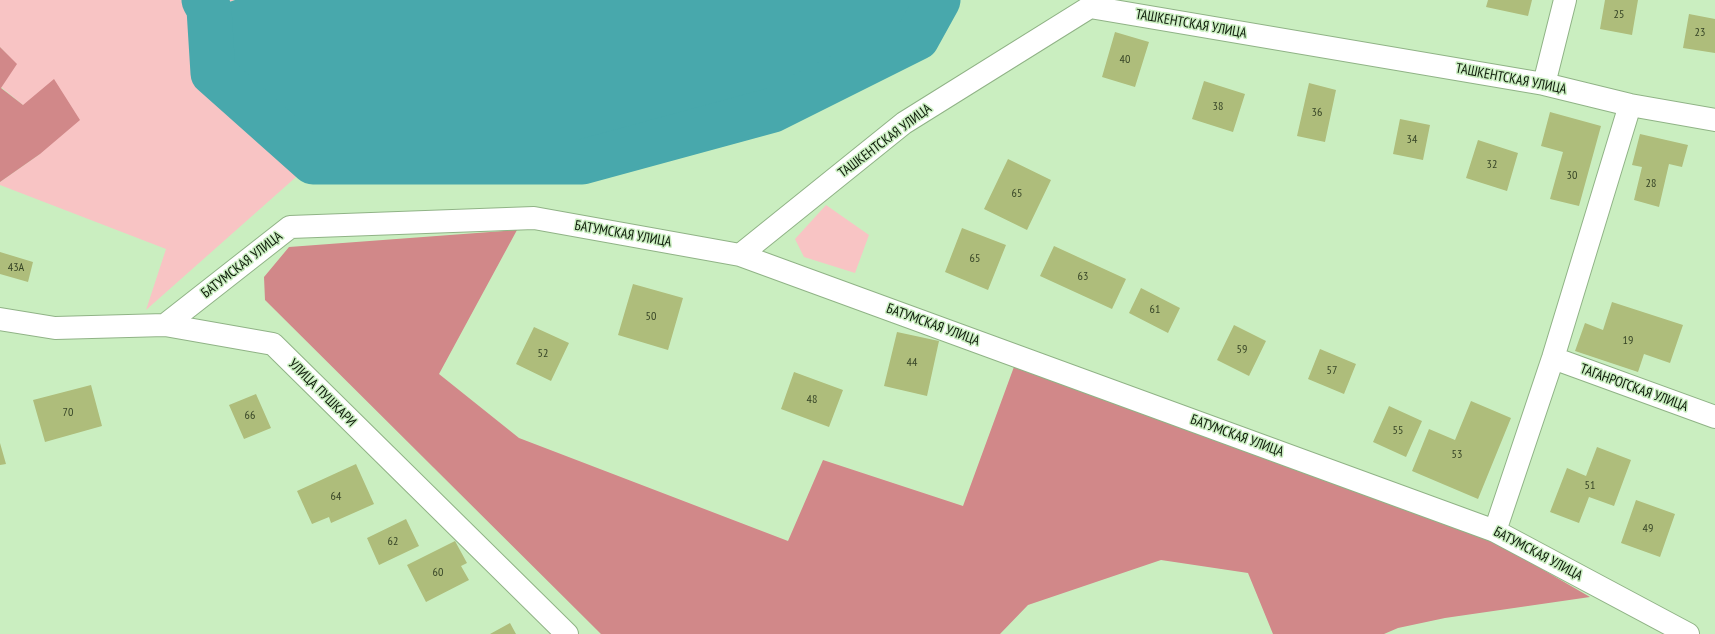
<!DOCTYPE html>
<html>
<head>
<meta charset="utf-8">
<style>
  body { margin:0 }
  canvas { display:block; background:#caeec0 }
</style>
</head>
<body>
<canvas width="1715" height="634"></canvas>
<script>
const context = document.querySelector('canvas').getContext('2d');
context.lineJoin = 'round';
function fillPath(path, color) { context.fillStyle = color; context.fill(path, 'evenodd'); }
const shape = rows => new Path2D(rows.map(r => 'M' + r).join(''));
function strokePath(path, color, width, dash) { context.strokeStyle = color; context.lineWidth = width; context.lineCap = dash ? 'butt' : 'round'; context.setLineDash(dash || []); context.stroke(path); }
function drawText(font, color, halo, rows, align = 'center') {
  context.font = font + ' "PT Sans Narrow",sans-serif'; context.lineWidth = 3; context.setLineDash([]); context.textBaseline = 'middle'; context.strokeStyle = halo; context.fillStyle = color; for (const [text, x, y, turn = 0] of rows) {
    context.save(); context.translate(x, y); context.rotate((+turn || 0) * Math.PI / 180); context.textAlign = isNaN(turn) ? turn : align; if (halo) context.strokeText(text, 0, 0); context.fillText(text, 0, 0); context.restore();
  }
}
fillPath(shape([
  [0,0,235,0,209,9,213,73,313,162,146,310,166,249,0,185,0,182,40,154,23,105,1,87,16,64,0,47],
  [826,205,869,235,855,273,804,257,795,239]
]), '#f8c4c4');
fillPath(shape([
  [0,47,17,64,1,88,23,105,54,79,80,120,40,154,0,182],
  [517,230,439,374,519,438,788,541,823,460,963,506,1015,364,1490,539,1590,597,1445,618,1398,628,1384,634,1273,634,1248,573,1161,560,1028,605,1000,634,601,634,265,300,264,277,289,247]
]), '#d18889');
fillPath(shape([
  [235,0,938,0,917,38,773,110,582,162,313,162,213,73,209,9]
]), '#48a8ac');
strokePath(shape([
  [204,0,209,9,213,73,313,162,582,162,773,110,917,38,938,0]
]), '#48a8ac', 45);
fillPath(shape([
  [1488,0,1532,0,1528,16,1486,7],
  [1605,0,1638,0,1632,35,1600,29],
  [1689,14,1715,19,1715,53,1683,48],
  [1115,32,1149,42,1135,87,1102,77],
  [1204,81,1245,94,1233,132,1192,119],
  [1309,83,1336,90,1325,142,1297,136],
  [1550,112,1601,126,1579,206,1550,199,1563,152,1541,146],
  [1400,119,1430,125,1423,160,1393,154],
  [1640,134,1688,145,1682,167,1669,164,1659,207,1634,200,1642,167,1632,165],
  [1478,140,1518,153,1507,191,1466,178],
  [1008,159,1051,180,1027,230,984,209],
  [962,228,1006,245,988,290,945,272],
  [1054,246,1126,279,1112,309,1040,276],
  [0,252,33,262,28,282,0,274],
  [633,284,683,298,668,350,618,335],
  [1141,288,1180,308,1168,333,1129,313],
  [1612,302,1683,325,1670,363,1644,354,1638,372,1575,351,1585,323,1603,330],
  [1234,325,1266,341,1249,376,1217,360],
  [534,327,569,343,551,381,516,364],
  [897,332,939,341,927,396,884,386],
  [1320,349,1356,364,1344,394,1308,379],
  [794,372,843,390,829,427,781,409],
  [91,385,102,426,45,442,33,400],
  [256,394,271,428,244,439,229,405],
  [1471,401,1511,418,1478,499,1412,471,1429,429,1455,440],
  [1389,406,1422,421,1406,457,1373,442],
  [0,443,6,464,0,465],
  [1597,447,1631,460,1614,506,1589,497,1579,523,1550,512,1567,468,1586,476],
  [356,464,374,504,331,523,329,517,312,524,297,491],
  [1636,500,1675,514,1660,557,1621,543],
  [406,519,419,546,379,565,367,538],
  [455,541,467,563,461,566,469,580,426,602,407,565],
  [510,623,516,634,490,634]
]), '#aebd7b');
const minor = shape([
  [1544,84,1565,0],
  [740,255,904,123,1090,7,1544,84,1630,105,1715,120],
  [0,319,55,328,165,325,273,344,567,634],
  [165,325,290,227,534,218,740,255,1495,531,1688,634],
  [1553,358,1715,417],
  [1495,531,1553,358,1630,105]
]);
strokePath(minor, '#90b386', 24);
strokePath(minor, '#fff', 22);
drawText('12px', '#364426', null, [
  ["25",1619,15],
  ["23",1700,33],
  ["40",1125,60],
  ["38",1218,107],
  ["36",1317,113],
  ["34",1412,140],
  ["32",1492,165],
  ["30",1572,176],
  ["28",1651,184],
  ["65",1017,194],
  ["65",975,259],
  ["43А",16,268],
  ["63",1083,277],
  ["61",1155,310],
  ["50",651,317],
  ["19",1628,341],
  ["59",1242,350],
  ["52",543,354],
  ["44",912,363],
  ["57",1332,371],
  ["48",812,400],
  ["70",68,413],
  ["66",250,416],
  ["55",1398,431],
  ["53",1457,455],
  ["51",1590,486],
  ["64",336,497],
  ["49",1648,529],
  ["62",393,542],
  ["60",438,573]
]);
drawText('14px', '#0e1b0a', '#caeec0', [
  ["ТАШКЕНТСКАЯ УЛИЦА",1191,24,10],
  ["ТАШКЕНТСКАЯ УЛИЦА",1511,79,11],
  ["ТАШКЕНТСКАЯ УЛИЦА",885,141,-37],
  ["БАТУМСКАЯ УЛИЦА",623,234,10],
  ["БАТУМСКАЯ УЛИЦА",242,265,-38],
  ["БАТУМСКАЯ УЛИЦА",933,325,20],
  ["ТАГАНРОГСКАЯ УЛИЦА",1634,388,20],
  ["УЛИЦА ПУШКАРИ",322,393,45],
  ["БАТУМСКАЯ УЛИЦА",1237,436,20],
  ["БАТУМСКАЯ УЛИЦА",1538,554,28]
]);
</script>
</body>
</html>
